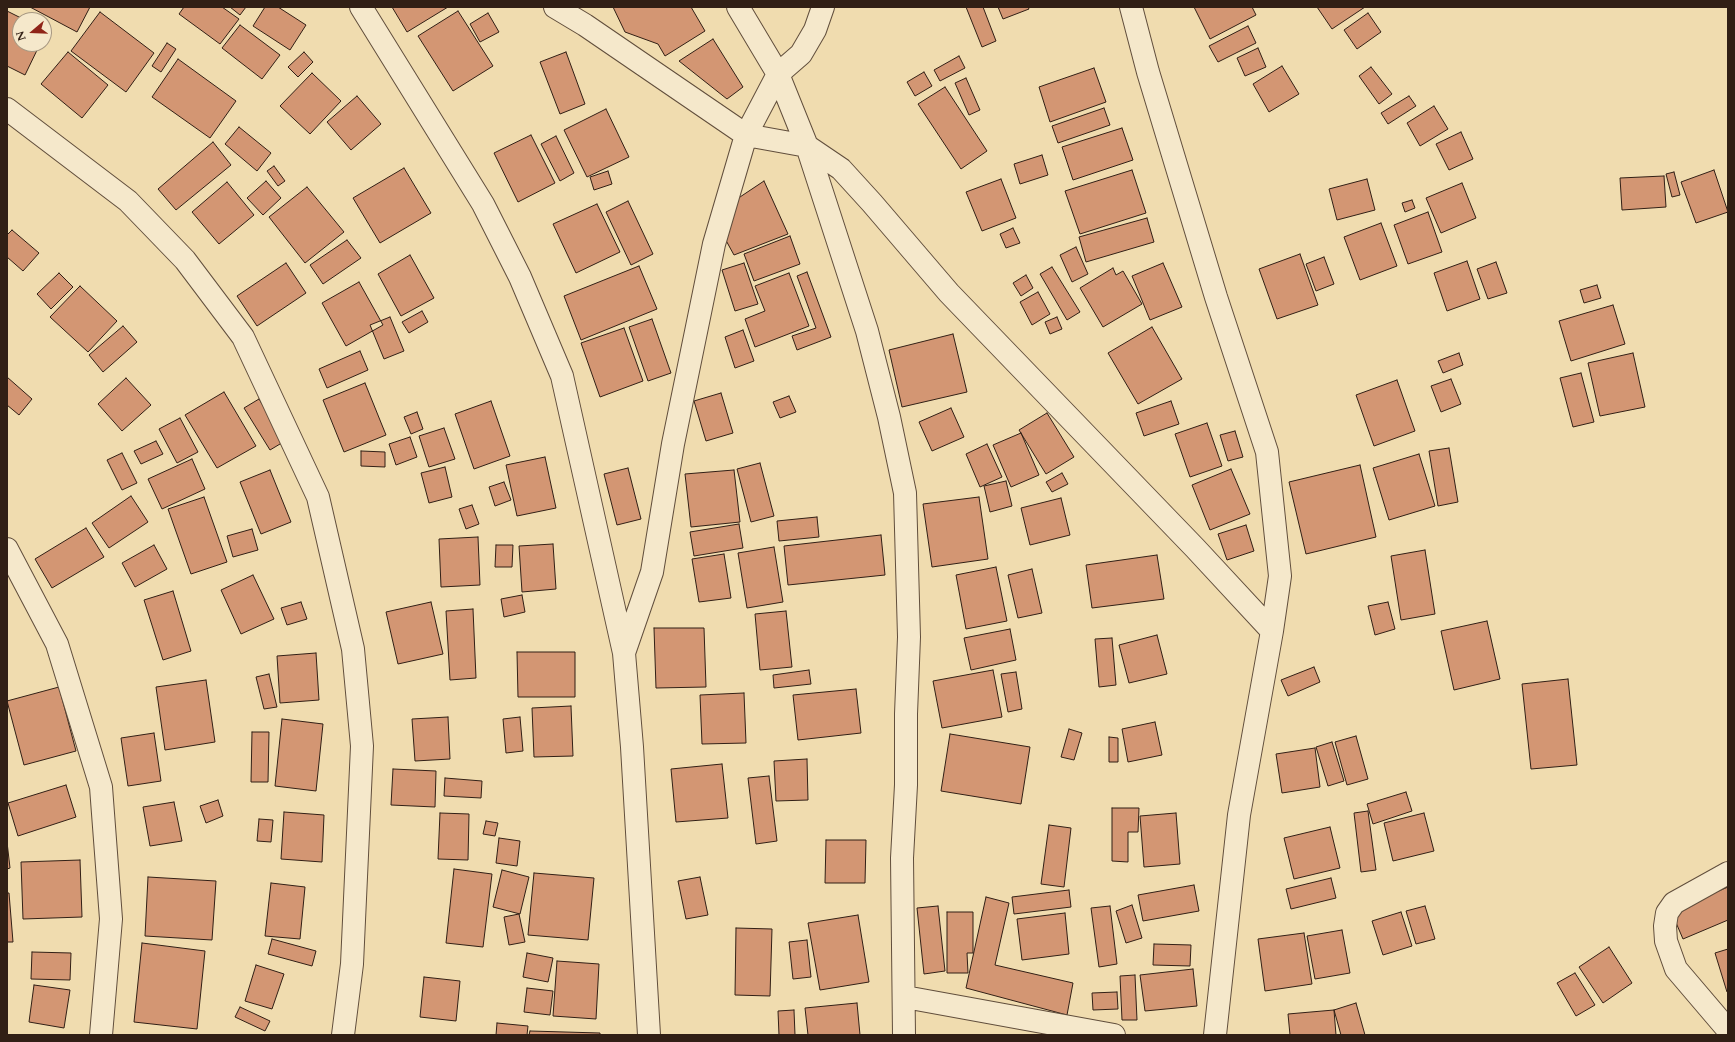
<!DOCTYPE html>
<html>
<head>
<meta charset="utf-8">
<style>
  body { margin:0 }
  #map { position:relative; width:1735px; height:1042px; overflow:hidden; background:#f0dcaf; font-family:Cardo,serif }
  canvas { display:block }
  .frame { position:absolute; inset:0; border:8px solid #311f15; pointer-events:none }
  .north { position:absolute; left:12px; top:12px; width:40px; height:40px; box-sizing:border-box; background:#f5e8cb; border:1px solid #a79882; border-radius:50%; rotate:251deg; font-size:11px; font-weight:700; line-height:16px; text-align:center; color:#311f15 }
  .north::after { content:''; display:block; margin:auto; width:14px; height:18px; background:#8f2418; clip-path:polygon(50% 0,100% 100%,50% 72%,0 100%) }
</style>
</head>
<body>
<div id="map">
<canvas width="1735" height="1042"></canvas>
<div class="frame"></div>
<div class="north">N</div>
</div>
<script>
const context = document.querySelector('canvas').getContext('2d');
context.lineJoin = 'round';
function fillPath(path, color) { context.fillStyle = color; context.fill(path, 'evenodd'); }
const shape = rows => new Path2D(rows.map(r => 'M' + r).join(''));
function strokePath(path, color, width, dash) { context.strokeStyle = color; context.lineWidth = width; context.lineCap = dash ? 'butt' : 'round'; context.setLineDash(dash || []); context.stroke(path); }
const building = shape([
  [30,7,90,7,77,32,30,7],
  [184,7,222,7,239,19,220,44,179,14,184,7],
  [230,7,246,7,240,15,230,7],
  [265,7,278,7,306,25,290,50,253,26,265,7],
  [392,7,448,7,407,32,392,7],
  [613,7,691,7,705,31,665,56,658,44,625,32,613,7],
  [966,7,983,7,996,41,982,47,966,7],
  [998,7,1028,7,1029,9,1003,19,998,7],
  [1194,7,1252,7,1256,15,1210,39,1194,7],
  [1317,7,1365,7,1332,29,1317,7],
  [7,11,25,20,20,20,20,44,40,44,25,75,7,66,7,11],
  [458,11,493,66,453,91,418,36,458,11],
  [100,12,154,53,126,92,71,51,100,12],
  [488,13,499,32,480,42,470,24,488,13],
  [1368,13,1381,32,1357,49,1344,30,1368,13],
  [240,25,280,55,262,79,222,48,240,25],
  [1248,26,1256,43,1218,62,1209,46,1248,26],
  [713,39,743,87,727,99,679,61,713,39],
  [167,43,176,49,161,72,152,66,167,43],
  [1258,48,1266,67,1245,76,1237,58,1258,48],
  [68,52,108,85,82,118,41,84,68,52],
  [304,52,313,62,298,77,288,67,304,52],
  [566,52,585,104,560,114,540,62,566,52],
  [959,56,965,68,940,81,934,70,959,56],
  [178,59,236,101,210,138,152,97,178,59],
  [1282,66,1299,94,1269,112,1253,84,1282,66],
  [1371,67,1392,94,1379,104,1359,76,1371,67],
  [1094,68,1106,102,1050,122,1039,87,1094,68],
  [924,72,932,86,915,96,907,82,924,72],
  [312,73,341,101,310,134,280,106,312,73],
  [966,78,980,110,969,115,955,83,966,78],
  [945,87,987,151,961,169,918,104,945,87],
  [357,96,381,124,351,150,327,122,357,96],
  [1409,96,1416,106,1388,124,1381,113,1409,96],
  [1434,106,1448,129,1420,146,1407,123,1434,106],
  [1104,108,1110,125,1058,143,1052,126,1104,108],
  [606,109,629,157,587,177,564,130,606,109],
  [239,127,271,153,257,171,225,144,239,127],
  [1122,128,1133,160,1073,180,1062,147,1122,128],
  [1461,132,1473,159,1449,170,1436,144,1461,132],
  [531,135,555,183,518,202,494,153,531,135],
  [556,136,574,173,560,181,541,144,556,136],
  [213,142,231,165,176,210,158,189,213,142],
  [1042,155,1048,175,1020,184,1014,164,1042,155],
  [274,166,285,181,278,186,267,171,274,166],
  [404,168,431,213,380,243,353,198,404,168],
  [1132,170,1146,213,1080,234,1065,191,1132,170],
  [1714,170,1728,212,1696,223,1681,182,1714,170],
  [608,171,612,184,594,190,590,177,608,171],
  [1674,172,1680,195,1672,197,1666,174,1674,172],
  [1664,176,1666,207,1622,210,1620,178,1664,176],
  [1001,179,1016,218,982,231,966,192,1001,179],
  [1367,179,1375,210,1337,220,1329,189,1367,179],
  [266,181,281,198,263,215,247,198,266,181],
  [764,181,788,234,734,255,723,235,734,201,764,181],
  [227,182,254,215,219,244,192,212,227,182],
  [1462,183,1476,218,1441,233,1426,198,1462,183],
  [307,187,344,232,305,263,269,217,307,187],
  [1412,200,1415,208,1405,212,1402,203,1412,200],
  [628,201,653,254,631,265,606,212,628,201],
  [597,204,620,252,576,273,553,224,597,204],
  [1428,212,1442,252,1408,264,1394,225,1428,212],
  [1147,218,1154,242,1086,262,1079,237,1147,218],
  [1381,223,1397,266,1360,280,1344,237,1381,223],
  [1013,228,1020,243,1006,248,1000,234,1013,228],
  [12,230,39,253,23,271,7,257,7,235,12,230],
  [790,236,800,264,754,281,744,254,790,236],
  [347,240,361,258,323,284,310,265,347,240],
  [1076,247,1088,274,1072,282,1060,255,1076,247],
  [1300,254,1318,305,1277,319,1259,269,1300,254],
  [410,255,434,298,401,316,378,274,410,255],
  [1324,257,1334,284,1316,291,1306,264,1324,257],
  [1467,261,1480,299,1447,311,1434,273,1467,261],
  [1496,262,1507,293,1488,299,1477,269,1496,262],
  [286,263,306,293,257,326,237,296,286,263],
  [744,263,758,304,735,311,722,270,744,263],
  [1163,263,1182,307,1150,320,1132,276,1163,263],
  [639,266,657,309,581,340,564,296,639,266],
  [1052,267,1080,312,1067,320,1040,274,1052,267],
  [1113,268,1116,275,1123,271,1142,304,1103,327,1080,288,1113,268],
  [807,272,831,337,797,350,792,336,816,328,797,276,807,272],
  [59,273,73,287,51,309,37,294,59,273],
  [789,273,809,326,755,347,745,319,765,311,755,286,789,273],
  [1026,275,1033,288,1021,296,1013,283,1026,275],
  [359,282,383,325,346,346,322,303,359,282],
  [1597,285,1601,298,1584,303,1580,290,1597,285],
  [80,286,117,321,88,352,50,317,80,286],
  [1038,292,1050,314,1032,325,1020,302,1038,292],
  [1613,305,1625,344,1571,361,1559,321,1613,305],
  [422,311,428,322,409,333,402,322,422,311],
  [390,317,404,351,384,359,370,325,390,317],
  [1057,317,1062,329,1050,334,1045,322,1057,317],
  [652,319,671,373,648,381,629,327,652,319],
  [123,326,137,342,103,372,89,355,123,326],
  [1152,327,1182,379,1138,404,1108,353,1152,327],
  [624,328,643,381,600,397,581,343,624,328],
  [743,330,754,361,735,368,725,337,743,330],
  [953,334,967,392,902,407,889,350,953,334],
  [360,351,368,370,327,388,319,369,360,351],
  [1459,353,1463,365,1443,373,1438,361,1459,353],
  [1633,353,1645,407,1600,416,1588,363,1633,353],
  [1581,373,1594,422,1573,427,1560,378,1581,373],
  [7,377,32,399,19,415,7,405,7,377],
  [126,378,151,405,122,431,98,404,126,378],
  [1451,379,1461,404,1441,412,1431,386,1451,379],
  [1397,380,1415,431,1374,446,1356,395,1397,380],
  [365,383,386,435,344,452,323,400,365,383],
  [224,392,256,446,217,468,185,415,224,392],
  [721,393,733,433,706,441,694,401,721,393],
  [789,396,796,412,780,418,773,402,789,396],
  [259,399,285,441,270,450,244,408,259,399],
  [491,401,510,456,474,469,455,414,491,401],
  [1171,401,1179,424,1144,436,1136,413,1171,401],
  [951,408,964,437,932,451,919,422,951,408],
  [417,412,423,429,411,434,404,417,417,412],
  [1047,413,1074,457,1046,474,1019,430,1047,413],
  [180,418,198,452,177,463,159,429,180,418],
  [1207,423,1222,466,1190,477,1175,434,1207,423],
  [444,428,455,459,429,467,419,436,444,428],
  [1235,431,1243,457,1228,461,1220,435,1235,431],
  [1021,433,1039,475,1011,487,993,445,1021,433],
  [410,437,417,457,396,465,389,444,410,437],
  [156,441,163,454,141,464,134,451,156,441],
  [987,444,1002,477,980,487,966,454,987,444],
  [1449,448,1458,502,1438,506,1429,451,1449,448],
  [361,451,385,452,385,467,361,466,361,451],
  [122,453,137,483,122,490,107,460,122,453],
  [1419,454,1435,506,1389,520,1373,468,1419,454],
  [545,457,556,508,517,516,506,465,545,457],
  [192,459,205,489,162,509,148,479,192,459],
  [760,463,774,516,751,522,737,469,760,463],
  [1360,465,1376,537,1306,554,1289,482,1360,465],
  [445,467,452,497,429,503,421,473,445,467],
  [628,468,641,519,617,525,604,474,628,468],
  [1231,469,1250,514,1210,530,1192,485,1231,469],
  [270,470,291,522,261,534,240,482,270,470],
  [734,470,740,522,691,527,685,474,734,470],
  [1062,473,1068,484,1052,492,1046,482,1062,473],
  [1006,481,1012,506,990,512,984,486,1006,481],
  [504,482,511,500,495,506,489,487,504,482],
  [131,496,148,522,109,548,92,523,131,496],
  [204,497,227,562,191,574,168,509,204,497],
  [979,497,988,559,932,567,923,504,979,497],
  [1061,498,1070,535,1030,545,1021,508,1061,498],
  [472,505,479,524,466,529,459,509,472,505],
  [817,517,819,537,779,541,777,521,817,517],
  [739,524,743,548,694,556,690,532,739,524],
  [1246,525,1254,551,1227,560,1218,534,1246,525],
  [86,528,104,557,52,588,35,559,86,528],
  [252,529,258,550,233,557,227,536,252,529],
  [881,535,885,575,788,585,784,546,881,535],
  [478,537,480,585,441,587,439,539,478,537],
  [553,544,556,589,522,592,519,546,553,544],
  [154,545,167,569,135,587,122,563,154,545],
  [496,545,513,545,512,567,495,567,496,545],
  [774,547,783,602,747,608,738,553,774,547],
  [1425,550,1435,614,1401,620,1391,556,1425,550],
  [724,554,731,598,699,602,692,559,724,554],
  [1157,555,1164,599,1092,608,1086,565,1157,555],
  [996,567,1007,621,966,629,956,575,996,567],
  [1032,569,1042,613,1018,618,1008,575,1032,569],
  [253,575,274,619,241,634,221,590,253,575],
  [173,591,191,651,163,660,144,600,173,591],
  [522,595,525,612,504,617,501,599,522,595],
  [301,602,307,619,287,625,281,608,301,602],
  [431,602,443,654,398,664,386,612,431,602],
  [1388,602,1395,629,1375,635,1368,606,1388,602],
  [473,609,476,678,450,680,446,611,473,609],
  [786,611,792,667,760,670,755,614,786,611],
  [1487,621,1500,679,1454,690,1441,631,1487,621],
  [654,628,704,628,706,687,656,688,654,628],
  [1010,629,1016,660,971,670,964,638,1010,629],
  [1157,635,1167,674,1129,683,1119,645,1157,635],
  [1112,638,1116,685,1099,687,1095,639,1112,638],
  [517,652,575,652,575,697,518,697,517,652],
  [316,653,319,700,280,703,277,656,316,653],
  [1314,667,1320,682,1288,696,1281,680,1314,667],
  [809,670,811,684,774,688,773,675,809,670],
  [993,670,1002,717,942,728,933,681,993,670],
  [1016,672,1022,709,1008,712,1001,674,1016,672],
  [269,674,277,707,264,709,256,677,269,674],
  [1568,679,1577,765,1531,769,1522,684,1568,679],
  [206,680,215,742,165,750,156,687,206,680],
  [59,687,76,751,24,765,7,701,59,687],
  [856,689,861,733,798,740,793,695,856,689],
  [744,693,746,743,702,744,700,695,744,693],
  [571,706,573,756,534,757,532,708,571,706],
  [448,717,450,759,415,761,412,719,448,717],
  [520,717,523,751,506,753,503,719,520,717],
  [282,719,323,724,316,791,275,786,282,719],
  [1155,722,1162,755,1128,762,1122,729,1155,722],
  [1069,729,1082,733,1074,760,1061,757,1069,729],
  [252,732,269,732,268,782,251,782,252,732],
  [154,733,161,781,128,786,121,738,154,733],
  [950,734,1030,747,1021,804,941,791,950,734],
  [1356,736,1368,779,1347,785,1335,742,1356,736],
  [1109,737,1118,738,1118,762,1109,762,1109,737],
  [1332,742,1344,781,1328,786,1316,747,1332,742],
  [1315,748,1320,787,1282,793,1276,754,1315,748],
  [807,759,808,800,776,801,774,761,807,759],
  [722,764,728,818,676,822,671,769,722,764],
  [393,769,436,771,435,807,391,805,393,769],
  [769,776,777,841,756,844,748,778,769,776],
  [445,778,482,781,481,798,444,796,445,778],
  [66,785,76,817,18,836,8,803,66,785],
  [1406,792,1412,811,1373,824,1367,804,1406,792],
  [218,800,223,816,206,823,200,806,218,800],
  [174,802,182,841,150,846,143,807,174,802],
  [1112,808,1139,808,1138,832,1128,832,1128,862,1112,861,1112,808],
  [1368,811,1376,870,1361,872,1354,813,1368,811],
  [284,812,324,815,322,862,281,859,284,812],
  [440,813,469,814,468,860,438,859,440,813],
  [1176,813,1180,864,1144,867,1140,816,1176,813],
  [1424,813,1434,851,1393,861,1384,823,1424,813],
  [259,819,273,820,271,842,257,841,259,819],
  [486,821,498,823,495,836,483,834,486,821],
  [1049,825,1071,828,1064,887,1041,884,1049,825],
  [1330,827,1340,868,1294,879,1284,838,1330,827],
  [499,838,520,841,517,866,496,863,499,838],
  [826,840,866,840,865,883,825,883,826,840],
  [7,842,10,868,7,869,7,842],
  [80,860,82,917,23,919,21,862,80,860],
  [454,869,492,874,483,947,446,943,454,869],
  [502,870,529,877,520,914,493,907,502,870],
  [534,873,594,878,588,940,528,935,534,873],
  [148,877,216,881,212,940,145,936,148,877],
  [700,877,708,915,686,919,678,881,700,877],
  [1331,878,1336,898,1291,909,1286,889,1331,878],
  [271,883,305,887,300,939,265,936,271,883],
  [1194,885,1199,911,1143,921,1138,895,1194,885],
  [1728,887,1728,920,1683,939,1671,911,1728,887],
  [1069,890,1071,907,1014,914,1012,897,1069,890],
  [7,893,9,893,13,942,7,942,7,893],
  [986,897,1009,903,995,965,1073,983,1067,1015,966,988,986,897],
  [1132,905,1142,938,1126,943,1116,911,1132,905],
  [938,906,945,971,924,974,917,908,938,906],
  [1110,906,1117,964,1099,967,1091,908,1110,906],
  [1425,906,1435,939,1416,944,1406,911,1425,906],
  [947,912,973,912,973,953,967,953,968,973,947,973,947,912],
  [1401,912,1412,946,1383,955,1372,921,1401,912],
  [1065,913,1069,954,1022,960,1017,919,1065,913],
  [519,914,525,942,509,945,504,917,519,914],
  [858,915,869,982,820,990,808,923,858,915],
  [736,928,772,929,770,996,735,995,736,928],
  [1342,930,1350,973,1315,979,1307,936,1342,930],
  [1304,933,1312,984,1265,991,1258,939,1304,933],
  [272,939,316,951,312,966,268,954,272,939],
  [807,940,811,977,793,979,789,942,807,940],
  [142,943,205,951,197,1029,134,1022,142,943],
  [1154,944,1191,945,1190,966,1153,965,1154,944],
  [1609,947,1632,983,1603,1003,1579,967,1609,947],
  [1728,949,1728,992,1727,992,1715,953,1728,949],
  [32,952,71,953,70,980,31,979,32,952],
  [527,953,553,958,548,982,523,977,527,953],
  [557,961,599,964,596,1019,553,1016,557,961],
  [256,965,284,974,272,1009,245,1001,256,965],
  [1193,969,1197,1006,1145,1011,1140,975,1193,969],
  [1575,973,1595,1005,1576,1016,1557,983,1575,973],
  [1135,975,1137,1020,1122,1020,1120,976,1135,975],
  [424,977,460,981,456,1021,420,1017,424,977],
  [34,985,70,990,64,1028,29,1022,34,985],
  [527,988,553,991,550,1015,524,1012,527,988],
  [1117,992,1118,1009,1093,1010,1092,993,1117,992],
  [857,1003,860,1035,808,1035,805,1008,857,1003],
  [1356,1003,1365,1035,1341,1035,1334,1010,1356,1003],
  [240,1007,270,1021,265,1031,235,1017,240,1007],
  [794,1010,795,1035,779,1035,778,1011,794,1010],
  [1334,1010,1336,1035,1290,1035,1288,1014,1334,1010],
  [497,1023,528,1026,527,1035,496,1035,497,1023],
  [530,1031,600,1033,600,1035,529,1035,530,1031]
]);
fillPath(building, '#d39673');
strokePath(building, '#311f15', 1);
const minor = shape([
  [361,7,483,204,520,277,562,376,624,653,632,747,649,1035],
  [555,7,585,25,746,135,714,244,673,444,652,572,624,653],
  [738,7,778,74,746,135,807,146,867,331,889,417,905,493,909,637,906,714,906,785,902,858,904,1035],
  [823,7,815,30,801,54,778,74,807,146,841,169,872,203,949,293,1195,548,1272,631],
  [1131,7,1148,72,1216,297,1267,452,1280,576,1272,631,1239,815,1215,1035],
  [7,109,128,201,185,260,243,337,318,497,353,649,362,746,352,964,343,1035],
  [7,549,57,644,101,787,111,919,101,1035],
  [1728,873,1674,903,1667,913,1665,926,1666,941,1676,969,1728,1030],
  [905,997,1114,1035]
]);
strokePath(minor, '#614e3c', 24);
strokePath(minor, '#f5e8cb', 22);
</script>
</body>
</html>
